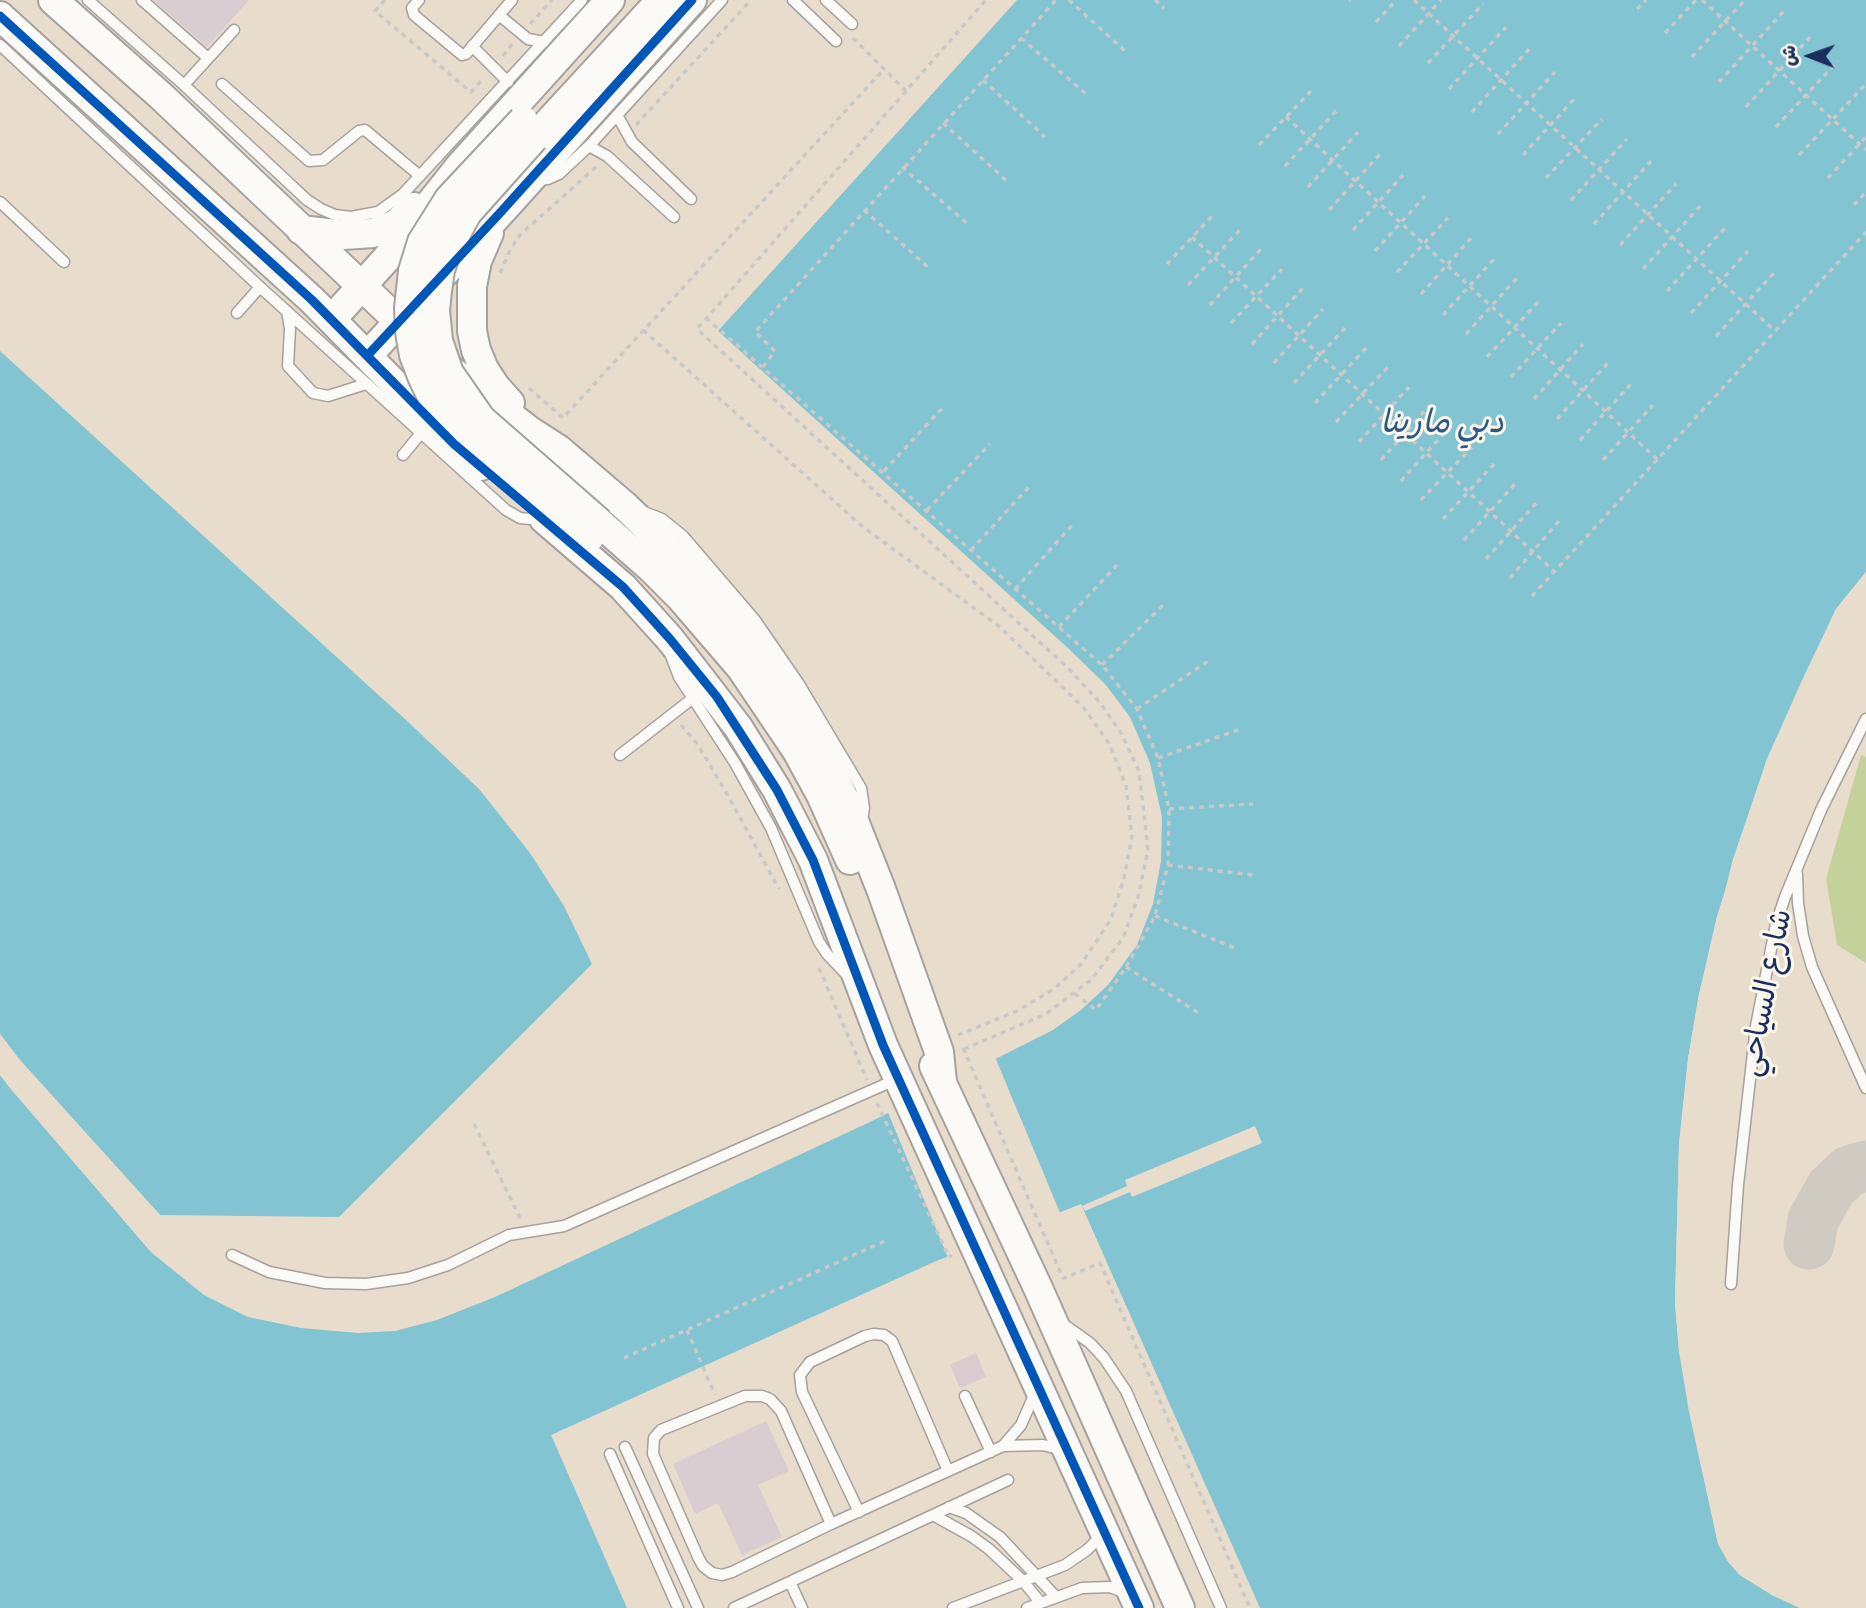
<!DOCTYPE html>
<html>
<head>
<meta charset="utf-8">
<style>
  body { margin:0 }
  #map { position:relative; width:1866px; height:1608px; overflow:hidden; background:#e8dccc; font-family:Itim,"Playpen Sans Arabic",sans-serif }
  canvas { display:block }
  .north { position:absolute; left:1775px; top:21px; width:70px; height:70px; -webkit-text-stroke:5px #fbf7ec; paint-order:stroke; rotate:271deg; font-size:19px; font-weight:700; line-height:28px; text-align:center; color:#1b2f5e }
  .north::after { content:''; display:block; margin:auto; width:24px; height:32px; background:#1b2f5e; clip-path:polygon(50% 0,100% 100%,50% 72%,0 100%) }
</style>
</head>
<body>
<div id="map">
<canvas width="1866" height="1608"></canvas>
<div class="north">ش</div>
</div>
<script>
const context = document.querySelector('canvas').getContext('2d');
context.lineJoin = 'round';
function fillPath(path, color) { context.fillStyle = color; context.fill(path, 'evenodd'); }
const shape = rows => new Path2D(rows.map(r => 'M' + r).join(''));
function strokePath(path, color, width, dash) { context.strokeStyle = color; context.lineWidth = width; context.lineCap = dash ? 'butt' : 'round'; context.setLineDash(dash || []); context.stroke(path); }
function drawText(font, color, halo, rows, align = 'center') {
  context.font = font + ' Itim,"Playpen Sans Arabic",sans-serif'; context.lineWidth = 6; context.setLineDash([]); context.textBaseline = 'middle'; context.strokeStyle = halo; context.fillStyle = color; for (const [text, x, y, turn = 0] of rows) {
    context.save(); context.translate(x, y); context.rotate((+turn || 0) * Math.PI / 180); context.textAlign = isNaN(turn) ? turn : align; if (halo) context.strokeText(text, 0, 0); context.fillText(text, 0, 0); context.restore();
  }
}
fillPath(shape([
  [976,1353,986,1377,960,1388,950,1365]
]), '#dacbce');
fillPath(shape([
  [1861,755,1866,757,1866,963,1837,945,1826,879]
]), '#c4d19a');
fillPath(shape([
  [1017,0,1866,0,1866,572,1836,609,1767,759,1717,916,1699,994,1688,1059,1679,1144,1675,1303,1679,1351,1718,1544,1729,1563,1740,1575,1772,1595,1800,1608,1260,1608,1081,1204,934,1262,551,1435,627,1608,0,1608,0,1075,151,1252,204,1295,248,1317,301,1328,358,1333,395,1331,437,1320,495,1297,872,1121,1053,1030,1081,1010,1108,985,1137,945,1153,904,1161,861,1162,817,1150,763,1130,717,1106,685,1069,649,718,331],
  [0,351,406,720,479,789,530,853,564,906,592,964,339,1217,160,1215,19,1059,0,1034]
]), '#82c4d2');
fillPath(shape([
  [1866,572,1866,577,1839,611,1806,680,1770,760,1736,860,1702,994,1692,1059,1683,1144,1678,1303,1683,1351,1693,1411,1722,1543,1732,1561,1742,1572,1774,1592,1798,1603,1803,1608,1800,1608,1772,1595,1740,1575,1729,1563,1718,1544,1689,1412,1679,1351,1675,1303,1679,1144,1688,1059,1699,994,1733,859,1767,759,1803,678,1836,609],
  [0,1034,19,1059,160,1215,158,1218,16,1062,0,1040],
  [995,1057,1061,1215,949,1260,887,1110],
  [0,1071,152,1247,152,1252,204,1295,151,1252,9,1087,0,1075],
  [1255,1126,1262,1143,1132,1197,1130,1192,1085,1211,1082,1206,1127,1186,1125,1180]
]), '#e8dccc');
strokePath(shape([
  [1809,1244,1813,1220,1831,1188,1849,1171,1866,1166]
]), '#cfcac2', 51);
fillPath(shape([
  [153,0,249,0,207,47],
  [766,1421,789,1471,758,1485,782,1537,742,1555,718,1503,695,1514,673,1464]
]), '#d9cdd1');
const lane = shape([
  [88,0,184,85,307,200,321,209,335,215,351,217,378,212,403,194,582,0],
  [142,0,208,58],
  [419,0,412,8,414,15,462,55,466,54,512,0],
  [793,0,836,41],
  [826,0,852,24],
  [499,15,528,39,544,42],
  [0,45,260,287,506,510,520,518,541,520],
  [472,46,508,82],
  [222,84,309,161,323,160,359,131,365,130,420,176],
  [184,85,234,30],
  [617,115,632,142,691,199],
  [589,146,607,156,674,217],
  [538,180,548,179,559,174,589,146,722,0],
  [0,202,64,262],
  [287,311,290,329,288,366,313,393,328,396,366,384],
  [237,313,260,287],
  [403,455,421,433],
  [644,512,662,519,683,536,755,620,799,684,861,788,864,808,862,820],
  [670,653,679,677,735,763,771,828,819,942,827,954,847,975],
  [620,755,693,698],
  [1797,874,1798,903,1803,936,1812,967,1866,1088],
  [232,1255,269,1272,325,1283,366,1284,408,1278,448,1265,509,1235,564,1226,895,1080],
  [1731,1284,1738,1185,1756,1026,1776,924,1785,897,1821,810,1866,719],
  [1062,1323,1090,1343,1104,1358,1126,1391,1221,1608],
  [965,1396,991,1452],
  [1003,1446,1021,1425,1035,1393],
  [625,1447,698,1608],
  [610,1454,678,1608],
  [949,1507,966,1513,1000,1537,1056,1597],
  [859,1512,802,1392,800,1375,810,1362,865,1336,874,1334,884,1335,892,1341,948,1471],
  [933,1515,971,1536,989,1549,1023,1581,1040,1602],
  [831,1524,781,1411,770,1399,762,1396,745,1396,661,1430,654,1438,653,1454,698,1557,703,1566,712,1573,722,1575,732,1572,831,1524,1003,1446,1043,1445,1062,1450],
  [790,1582,802,1608],
  [734,1608,1008,1480],
  [953,1608,1065,1565,1087,1550,1103,1534],
  [1027,1608,1082,1588,1110,1587,1126,1593]
]);
const secondary = shape([
  [53,0,161,96,447,367,530,431,558,449,626,507,689,568,733,618,799,711,848,806,881,889,939,1052,942,1082],
  [0,16,312,300,440,430,481,466],
  [534,138,661,0],
  [301,230,344,235,373,233,396,224,414,207],
  [489,233,477,261,472,286,472,331,476,350,484,369,495,386,510,403],
  [332,319,387,258,460,166,610,0],
  [367,356,499,214,692,0],
  [544,519,623,587,670,639,738,727,777,790,813,860,883,1045,1139,1608],
  [602,525,652,569,680,597,741,668,797,751,821,795,850,860],
  [934,1066,1038,1288,1180,1608]
]);
strokePath(lane, '#a5a19e', 13);
strokePath(secondary, '#a5a19e', 32);
strokePath(shape([
  [385,0,375,11,471,92,484,78],
  [1069,0,1125,51],
  [1155,0,1164,8],
  [1414,0,1775,331],
  [1702,0,1866,150],
  [1349,1,1350,0],
  [1637,9,1646,0],
  [1376,22,1396,0],
  [530,24,552,0],
  [1665,33,1696,0],
  [853,38,906,91],
  [1021,38,1086,94],
  [1399,46,1441,0],
  [503,56,513,43],
  [1692,57,1745,0],
  [1428,63,1483,4],
  [983,80,1045,137],
  [1719,82,1784,11],
  [1449,89,1506,27],
  [1746,107,1811,36],
  [1472,112,1530,48],
  [1286,117,1657,459],
  [943,123,1008,182],
  [636,125,751,0],
  [1776,127,1838,61],
  [1498,134,1555,72],
  [1259,145,1311,91],
  [1523,155,1577,96],
  [1799,155,1866,84],
  [1285,166,1336,111],
  [902,167,968,224],
  [1546,178,1602,119],
  [1828,178,1866,137],
  [1308,187,1358,132],
  [1571,200,1627,139],
  [1854,205,1866,192],
  [864,210,929,268],
  [1329,210,1380,154],
  [1594,224,1651,161],
  [1353,230,1403,175],
  [1192,237,1554,571],
  [1620,245,1676,184],
  [1375,251,1425,196],
  [1167,264,1215,213],
  [1643,269,1700,206],
  [1397,272,1448,218],
  [500,273,510,250,520,235,597,166],
  [1188,285,1240,230],
  [1667,291,1725,228],
  [1421,294,1473,236],
  [1210,305,1261,249],
  [1691,313,1748,251],
  [1443,315,1495,258],
  [706,318,1102,665,1137,709,1158,758,1169,809,1168,865,1155,916,1126,967,1096,1010,1074,993],
  [1231,323,1282,269],
  [643,330,863,527,1000,627,1084,708,1110,745,1126,786,1132,837,1124,878,1111,919,1082,963,1054,989,1017,1011,958,1035],
  [1466,334,1517,278],
  [1716,336,1774,273],
  [1252,344,1303,288],
  [1487,357,1539,301],
  [1274,363,1323,309],
  [763,367,775,351,755,332,1056,0],
  [1511,377,1561,323],
  [1294,383,1345,328],
  [529,388,563,418,884,69],
  [1534,399,1583,344],
  [1315,403,1367,347],
  [1557,419,1608,363],
  [1336,422,1388,367],
  [1580,440,1631,384],
  [1359,442,1409,387],
  [1381,460,1430,405],
  [1603,460,1653,405],
  [884,471,945,405],
  [1401,481,1452,424],
  [1421,500,1472,447],
  [927,510,990,444],
  [1443,519,1495,463],
  [1464,540,1515,484],
  [971,550,1031,485],
  [1486,559,1538,501],
  [1510,578,1559,521],
  [1015,589,1074,523],
  [1532,596,1866,232],
  [1059,627,1118,564],
  [1102,665,1163,605],
  [1137,709,1208,661],
  [681,725,698,745,727,794,779,889],
  [1158,758,1241,729],
  [1169,809,1253,804],
  [1168,865,1253,875],
  [1155,916,1235,948],
  [1126,967,1200,1014],
  [819,968,867,1080],
  [963,1048,1063,1278],
  [964,1049,1046,1014,1091,980,1123,938,1138,897,1148,850,1139,771,1121,733,1101,704,1069,669,697,329,986,0],
  [877,1103,949,1257,952,1255],
  [474,1124,521,1220],
  [1062,1279,1100,1263,1250,1608],
  [687,1330,715,1395],
  [624,1358,885,1241]
]), '#cac9c9', 3.5, [5, 5]);
strokePath(lane, '#fcfaf7', 10);
strokePath(secondary, '#fcfaf7', 28);
const secondaryBridge = shape([
  [523,120,449,199,422,242,413,271,409,308,410,332,414,355,422,376,432,397,449,418,466,436,589,538],
  [534,138,467,213,447,250,440,270,437,291,435,310,438,341,449,373,481,419,600,523]
]);
strokePath(secondaryBridge, '#a5a19e', 32, []);
strokePath(secondaryBridge, '#fcfaf7', 28);
strokePath(shape([
  [0,16,312,300,454,444,623,587,670,639,717,697,777,790,813,860,883,1045,1139,1608],
  [367,356,499,214,692,0]
]), '#0057b8', 9);
drawText('30px', '#1b2f5e', '#fbf7ec', [
  ["شارع السياحي",1767,993,-79]
]);
drawText('italic 32px', '#2d5882', '#fbf7ec', [
  ["دبي مارينا",1442,424]
]);
</script>
</body>
</html>
